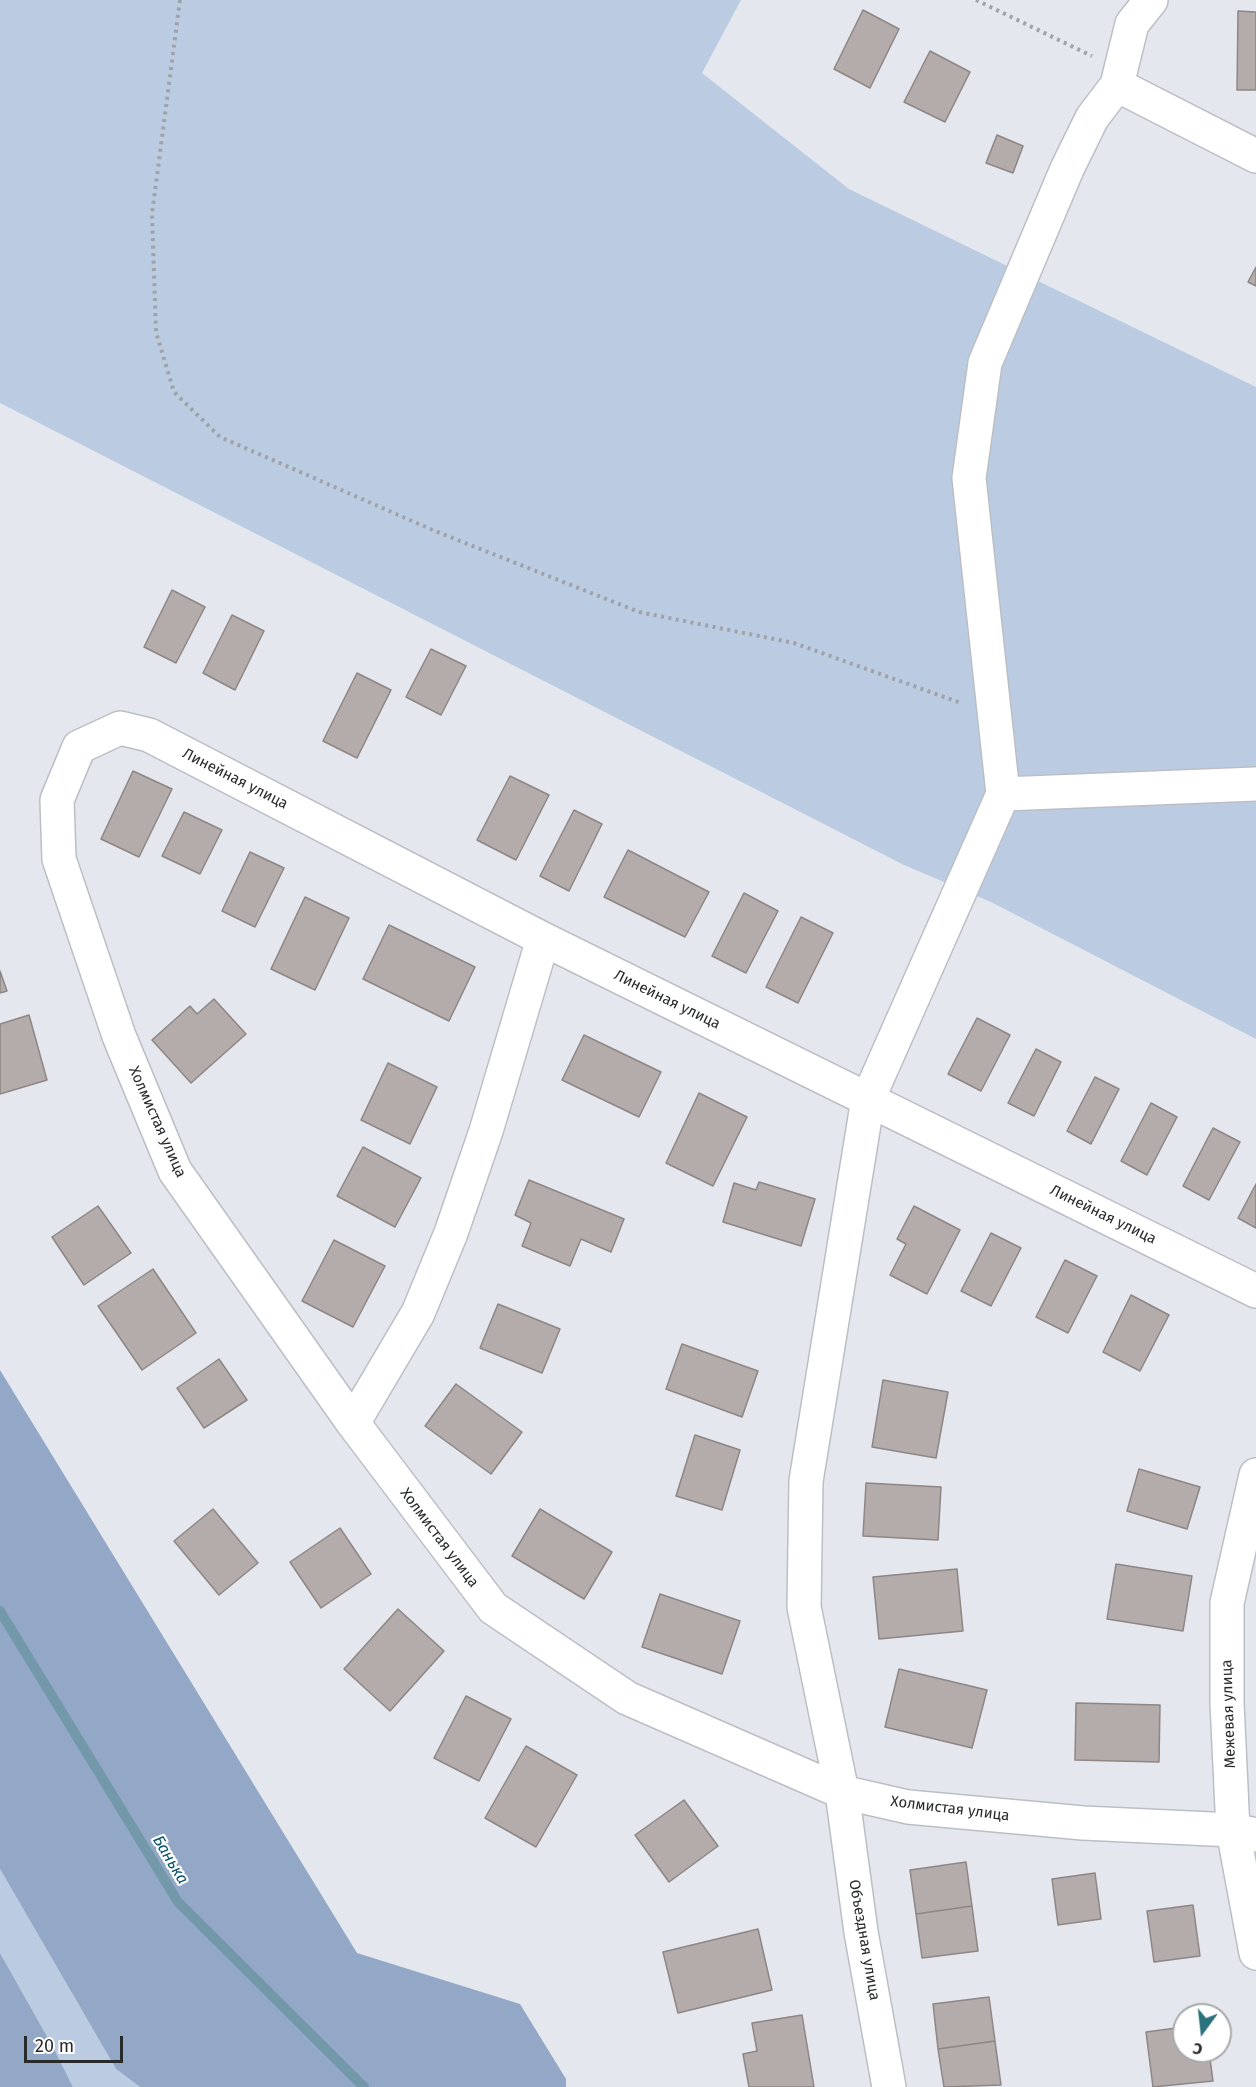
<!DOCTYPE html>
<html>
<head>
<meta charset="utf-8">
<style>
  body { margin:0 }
  #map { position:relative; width:1256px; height:2087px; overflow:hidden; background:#e4e8ee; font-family:"Fira Sans",sans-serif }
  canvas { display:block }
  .north { position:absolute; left:1172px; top:2003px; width:60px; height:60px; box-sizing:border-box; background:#fff; border:2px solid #a9aaab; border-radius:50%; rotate:195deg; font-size:16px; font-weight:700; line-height:24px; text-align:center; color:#282a2c }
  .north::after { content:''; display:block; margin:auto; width:21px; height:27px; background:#2a727c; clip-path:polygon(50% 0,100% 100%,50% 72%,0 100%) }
  .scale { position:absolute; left:24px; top:2036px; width:99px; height:27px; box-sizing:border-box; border:3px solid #282a2c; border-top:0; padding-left:8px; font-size:18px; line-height:21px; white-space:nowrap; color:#282a2c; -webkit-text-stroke:4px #fff; paint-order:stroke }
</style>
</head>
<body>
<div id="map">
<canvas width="1256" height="2087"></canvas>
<div class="north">С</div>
<div class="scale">20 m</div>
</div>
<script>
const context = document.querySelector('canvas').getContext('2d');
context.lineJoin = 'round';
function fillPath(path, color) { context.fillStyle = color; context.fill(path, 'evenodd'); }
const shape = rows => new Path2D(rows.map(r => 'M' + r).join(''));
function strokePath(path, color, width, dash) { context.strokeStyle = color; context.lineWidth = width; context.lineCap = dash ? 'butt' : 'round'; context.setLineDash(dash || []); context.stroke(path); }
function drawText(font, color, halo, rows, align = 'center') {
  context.font = font + ' "Fira Sans",sans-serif'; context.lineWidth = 4.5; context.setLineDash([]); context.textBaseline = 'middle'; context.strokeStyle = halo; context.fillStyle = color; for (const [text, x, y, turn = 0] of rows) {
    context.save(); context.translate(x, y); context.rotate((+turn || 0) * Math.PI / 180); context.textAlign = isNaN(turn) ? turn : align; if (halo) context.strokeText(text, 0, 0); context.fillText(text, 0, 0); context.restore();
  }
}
fillPath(shape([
  [0,0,741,0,702,73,849,189,1256,387,1256,1039,991,902,904,865,0,403],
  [0,1869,116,2069,140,2087,73,2087,53,2047,0,1953]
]), '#bbcce2');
fillPath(shape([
  [0,1370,357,1953,520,2004,566,2079,566,2087,140,2087,116,2069,0,1869],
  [0,1953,53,2047,73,2087,0,2087]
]), '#93a8c6');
strokePath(shape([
  [0,1611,178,1902,364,2087]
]), '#7298aa', 10);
const building = shape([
  [863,10,899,29,870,88,834,69,863,10],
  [1238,11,1256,12,1256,90,1237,90,1238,11],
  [930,51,970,72,945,122,904,102,930,51],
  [997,135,1023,146,1013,173,986,163,997,135],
  [1256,267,1256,286,1248,282,1256,267],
  [172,590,205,607,176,663,144,647,172,590],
  [232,615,264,631,235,690,203,673,232,615],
  [431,649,466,666,441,715,406,697,431,649],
  [357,673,391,690,357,758,323,741,357,673],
  [133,771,172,789,139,857,101,839,133,771],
  [510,776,549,795,516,860,477,840,510,776],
  [574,810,602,824,569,891,540,876,574,810],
  [184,812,222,830,200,874,162,856,184,812],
  [628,850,709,892,685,937,604,897,628,850],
  [250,852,284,868,255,927,222,911,250,852],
  [744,893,778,911,746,973,712,956,744,893],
  [305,897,349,918,315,990,271,969,305,897],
  [801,917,833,933,798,1003,766,987,801,917],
  [389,925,475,967,449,1021,363,979,389,925],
  [0,971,7,991,0,993,0,971],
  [214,999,246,1034,191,1083,152,1040,190,1006,197,1014,214,999],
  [29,1015,47,1080,0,1094,0,1024,29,1015],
  [977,1018,1010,1035,981,1091,948,1074,977,1018],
  [584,1035,661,1072,639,1117,562,1080,584,1035],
  [1036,1049,1061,1062,1034,1116,1008,1103,1036,1049],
  [388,1063,437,1087,410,1144,361,1120,388,1063],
  [1095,1077,1119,1089,1091,1144,1067,1131,1095,1077],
  [699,1093,747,1117,713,1186,666,1163,699,1093],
  [1151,1103,1177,1117,1147,1175,1121,1161,1151,1103],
  [1213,1128,1240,1142,1209,1200,1183,1186,1213,1128],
  [363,1147,421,1178,395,1227,337,1196,363,1147],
  [529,1180,624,1219,611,1252,581,1239,570,1266,522,1246,531,1223,515,1215,529,1180],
  [759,1182,815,1199,801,1246,723,1222,734,1183,756,1190,759,1182],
  [1256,1184,1256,1228,1238,1218,1256,1184],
  [98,1206,131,1253,84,1285,52,1237,98,1206],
  [914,1206,960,1230,927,1294,890,1275,906,1244,897,1239,914,1206],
  [991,1233,1021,1248,991,1306,961,1291,991,1233],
  [334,1240,385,1266,353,1327,302,1301,334,1240],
  [1065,1260,1097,1276,1068,1333,1036,1317,1065,1260],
  [153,1269,196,1333,142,1370,98,1306,153,1269],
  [1131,1295,1169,1315,1140,1371,1103,1352,1131,1295],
  [498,1304,560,1329,542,1373,480,1348,498,1304],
  [682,1344,758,1371,742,1417,666,1389,682,1344],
  [219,1359,247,1400,204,1428,177,1388,219,1359],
  [883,1380,948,1392,936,1458,872,1447,883,1380],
  [456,1384,522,1432,491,1474,425,1426,456,1384],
  [695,1435,740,1450,722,1510,676,1496,695,1435],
  [1139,1469,1200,1487,1187,1529,1127,1511,1139,1469],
  [866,1483,941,1487,938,1540,863,1536,866,1483],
  [213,1509,258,1563,219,1595,174,1541,213,1509],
  [540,1509,612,1552,584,1599,512,1556,540,1509],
  [340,1528,371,1574,321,1608,290,1562,340,1528],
  [1116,1564,1192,1576,1183,1631,1107,1619,1116,1564],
  [957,1569,963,1631,879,1639,873,1577,957,1569],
  [660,1594,740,1621,722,1674,642,1647,660,1594],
  [398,1609,444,1651,390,1711,344,1669,398,1609],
  [899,1669,987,1690,972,1748,885,1727,899,1669],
  [466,1696,511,1719,479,1781,434,1758,466,1696],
  [1076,1703,1160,1705,1159,1762,1075,1760,1076,1703],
  [526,1746,577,1775,536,1847,485,1818,526,1746],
  [684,1800,718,1846,669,1882,635,1835,684,1800],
  [966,1862,972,1906,916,1914,910,1870,966,1862],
  [1095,1873,1101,1919,1058,1925,1052,1879,1095,1873],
  [1193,1905,1200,1956,1154,1962,1147,1911,1193,1905],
  [972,1906,978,1951,922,1958,916,1914,972,1906],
  [758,1929,772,1990,678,2013,663,1952,758,1929],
  [989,1997,995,2041,938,2049,933,2004,989,1997],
  [802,2015,814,2087,749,2087,743,2054,757,2051,752,2023,802,2015],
  [1184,2027,1184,2051,1209,2051,1213,2081,1153,2087,1146,2032,1184,2027],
  [995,2041,1001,2085,944,2087,938,2049,995,2041]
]);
fillPath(building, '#b3acaa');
strokePath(building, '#8d8684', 1.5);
const minor = shape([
  [1117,85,1256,156],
  [1003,794,1256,784],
  [1256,1291,543,939,149,735,120,728,79,747,57,800,59,859,119,1036,175,1171,353,1423,493,1608,627,1698,842,1792,908,1807,1083,1823,1233,1830,1256,1835],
  [353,1423,418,1313,451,1233,486,1131,543,939],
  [1256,1475,1227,1603,1227,1703,1233,1830,1256,1953],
  [889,2087,861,1932,842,1792,804,1607,806,1481,868,1099,1003,794,969,478,985,363,1067,169,1092,118,1117,85,1132,24,1151,0]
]);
strokePath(minor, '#bbbfc5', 36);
strokePath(shape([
  [180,0,152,214,156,332,174,392,220,437,435,531,639,612,794,643,961,703],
  [976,0,1092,56]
]), '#9fa2a7', 4, [3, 4.5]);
strokePath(minor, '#fff', 33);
drawText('15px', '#282a2c', '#fff', [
  ["Линейная улица",235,779,27],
  ["Линейная улица",667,1000,26],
  ["Холмистая улица",157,1122,66],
  ["Линейная улица",1103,1215,26],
  ["Холмистая улица",439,1538,53],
  ["Межевая улица",1229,1714,-92],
  ["Холмистая улица",950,1809,7],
  ["Объездная улица",864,1940,80]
]);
drawText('italic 16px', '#07546f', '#fff', [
  ["Банька",170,1860,59]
]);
</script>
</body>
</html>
